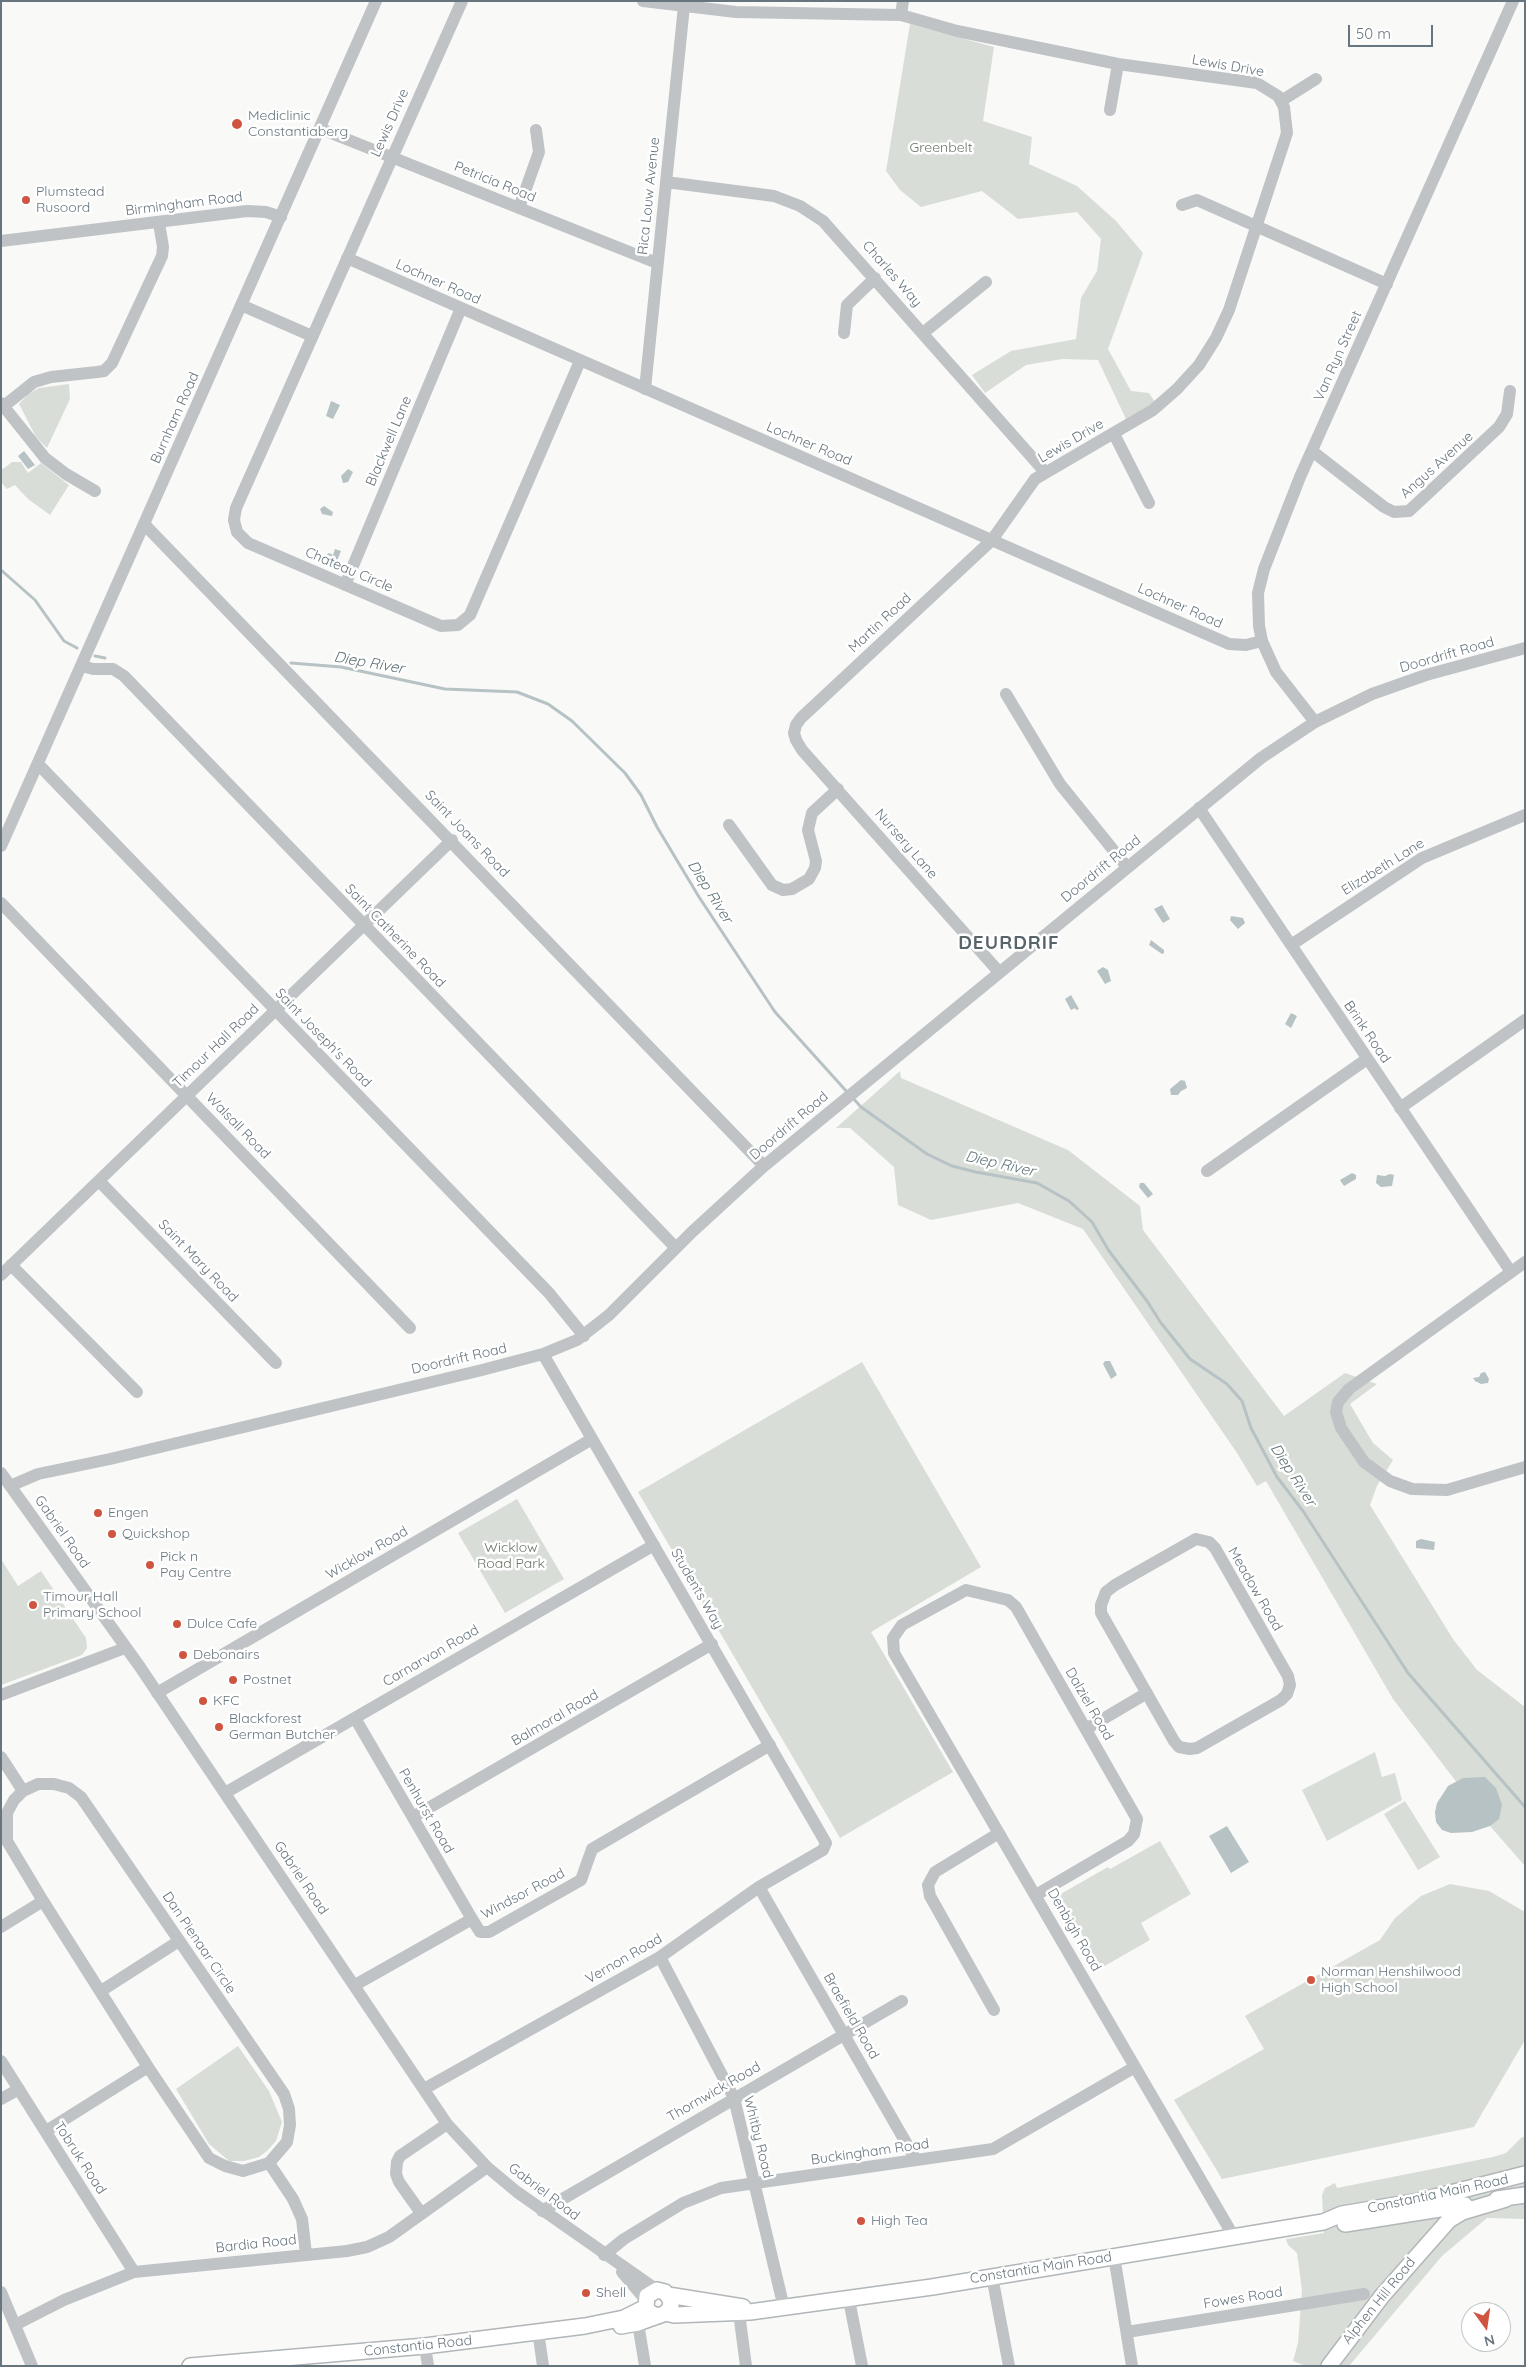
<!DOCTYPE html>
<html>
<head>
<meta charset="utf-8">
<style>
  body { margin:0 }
  #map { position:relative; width:1526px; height:2367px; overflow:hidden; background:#f9f9f7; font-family:Quicksand,sans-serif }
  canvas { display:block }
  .frame { position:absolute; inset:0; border:2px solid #67767e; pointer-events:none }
  .north { position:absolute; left:1461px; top:2302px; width:50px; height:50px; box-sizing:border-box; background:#fff; border:1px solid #c2c8cb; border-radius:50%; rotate:166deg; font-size:14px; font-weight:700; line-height:20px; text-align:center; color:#67767e }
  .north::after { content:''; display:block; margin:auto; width:18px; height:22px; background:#d05540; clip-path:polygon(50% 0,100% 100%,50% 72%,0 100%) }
  .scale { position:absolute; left:1348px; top:25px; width:85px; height:22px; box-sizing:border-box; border:2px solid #67767e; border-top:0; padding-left:6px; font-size:15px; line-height:18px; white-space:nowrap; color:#67767e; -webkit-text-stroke:4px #fff; paint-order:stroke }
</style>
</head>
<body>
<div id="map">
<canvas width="1526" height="2367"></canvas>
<div class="frame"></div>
<div class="north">N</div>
<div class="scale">50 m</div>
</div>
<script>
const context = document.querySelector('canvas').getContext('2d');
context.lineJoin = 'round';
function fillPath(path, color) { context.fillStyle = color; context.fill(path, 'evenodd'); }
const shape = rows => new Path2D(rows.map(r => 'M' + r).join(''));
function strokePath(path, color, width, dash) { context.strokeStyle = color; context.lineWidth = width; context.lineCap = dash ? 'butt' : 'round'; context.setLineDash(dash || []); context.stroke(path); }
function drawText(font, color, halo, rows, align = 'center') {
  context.font = font + ' Quicksand,sans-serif'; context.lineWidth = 5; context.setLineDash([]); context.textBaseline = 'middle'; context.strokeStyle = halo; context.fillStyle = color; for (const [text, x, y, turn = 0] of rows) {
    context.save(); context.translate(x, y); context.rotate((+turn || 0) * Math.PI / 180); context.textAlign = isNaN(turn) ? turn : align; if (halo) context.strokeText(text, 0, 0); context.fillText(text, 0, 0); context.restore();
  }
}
fillPath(shape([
  [910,24,994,47,983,121,1032,137,1029,164,1077,186,1116,221,1143,253,1108,349,1131,391,1149,393,1155,402,1126,419,1098,360,1062,359,1026,365,985,393,972,375,1011,351,1076,339,1081,298,1097,271,1101,239,1077,212,1018,219,982,191,921,207,900,190,886,171],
  [69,384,70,399,47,448,36,437,19,404,28,394,39,388],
  [12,462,21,462,28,473,41,463,69,485,50,515,28,499,15,485,7,489,1,482,1,468,3,469],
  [900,1071,901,1078,1068,1150,1140,1206,1143,1230,1284,1416,1345,1373,1377,1384,1350,1404,1373,1443,1393,1460,1377,1486,1370,1505,1453,1639,1477,1670,1525,1707,1525,1866,1490,1826,1393,1699,1266,1481,1257,1486,1237,1453,1083,1229,1018,1203,931,1220,898,1205,894,1167,850,1128,836,1128],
  [862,1362,981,1567,871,1632,953,1772,840,1838,638,1492],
  [517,1499,564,1579,505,1613,458,1533],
  [1,1559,18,1586,41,1571,86,1638,87,1648,82,1655,1,1685],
  [1375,1752,1382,1777,1395,1773,1402,1800,1327,1841,1302,1790],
  [1405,1801,1440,1857,1418,1870,1384,1814],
  [1160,1841,1191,1894,1141,1923,1150,1940,1101,1968,1059,1895,1108,1867,1110,1869],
  [1450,1884,1489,1891,1525,1912,1525,2040,1474,2127,1222,2179,1174,2100,1264,2049,1245,2016,1380,1940,1395,1918,1421,1896],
  [238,2046,269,2091,282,2122,276,2141,267,2151,259,2157,244,2161,229,2161,209,2144,176,2089],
  [1522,2137,1525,2137,1525,2219,1487,2218,1442,2256,1349,2366,1306,2366,1293,2361,1298,2343,1302,2290,1297,2253,1288,2245,1286,2239,1324,2233,1322,2195,1325,2188,1335,2183,1337,2188,1493,2157,1506,2153]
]), '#d9ddd7');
fillPath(shape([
  [331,401,340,405,333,419,326,416],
  [24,451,35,465,28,469,18,456],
  [348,469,353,472,348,482,343,483,341,476],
  [324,506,333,512,332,516,322,514,320,509],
  [335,549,341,551,337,561,329,561,326,555,329,553,333,555],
  [1162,905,1170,919,1163,923,1154,909],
  [1231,916,1243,918,1245,923,1238,929,1230,920],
  [1151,940,1164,950,1164,953,1162,954,1149,945],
  [1103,967,1108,970,1111,981,1105,984,1097,971],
  [1071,995,1079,1009,1076,1010,1075,1008,1071,1010,1065,999],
  [1291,1013,1297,1016,1291,1028,1285,1024],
  [1181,1080,1185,1081,1187,1088,1181,1091,1178,1095,1171,1095,1170,1089],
  [1352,1173,1356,1175,1356,1179,1344,1186,1340,1180],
  [1390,1174,1394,1175,1392,1186,1381,1187,1376,1183,1377,1175,1385,1176],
  [1140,1183,1144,1183,1153,1194,1148,1198,1139,1187],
  [1105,1361,1110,1361,1117,1375,1111,1379,1103,1364],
  [1485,1372,1489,1379,1488,1383,1481,1384,1475,1381,1473,1378,1479,1377,1481,1373],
  [1421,1539,1435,1542,1434,1550,1416,1548,1416,1541],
  [1485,1777,1496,1788,1502,1805,1499,1819,1490,1826,1472,1832,1451,1833,1442,1830,1436,1822,1435,1812,1437,1803,1448,1786,1463,1778],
  [1227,1826,1249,1862,1231,1873,1209,1836]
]), '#b7c2c5');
strokePath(shape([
  [1,570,35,600,64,641,77,648],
  [95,656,105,658],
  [291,663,341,667,445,689,517,692,548,704,572,721,625,773,641,795,657,827,699,897,775,1012,848,1093],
  [852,1097,861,1107,927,1154,952,1166,976,1172,1037,1183,1069,1201,1092,1222,1109,1251,1147,1301,1161,1323,1190,1359,1227,1384,1242,1401,1251,1428,1277,1477,1303,1511,1408,1673,1525,1807]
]), '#b7c2c5', 3);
const major = shape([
  [1497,2199,1525,2195],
  [1345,2224,1465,2205],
  [668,2295,743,2307],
  [666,2313,674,2315,750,2312,932,2287,1323,2222,1342,2214,1419,2201,1525,2174],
  [621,2326,638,2323,666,2313,671,2306,670,2299,665,2292,657,2290,647,2296,646,2307,650,2313,658,2316],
  [190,2366,425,2346,585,2326,624,2318,646,2307],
  [1329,2366,1382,2296,1449,2220,1462,2212,1506,2199]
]);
strokePath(major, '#b1b6b9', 18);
strokePath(shape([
  [462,1,236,508,234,520,237,532,248,543,441,626,458,625,470,615,580,361],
  [643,1,736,12,901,15,957,31,1118,64,1257,83,1278,96,1284,107,1287,133,1229,310,1216,338,1199,365,1177,389,1153,410,1035,479,992,540,801,718,796,725,794,733,796,740,802,750,999,972],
  [901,15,903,1],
  [1281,101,1316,79],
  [1110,110,1118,64],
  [321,129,657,263],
  [666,182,774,196,800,206,823,221,1045,472],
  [1182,205,1197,200,1387,284],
  [519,208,539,152,536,130],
  [1,241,247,211,266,212,281,217],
  [347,258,1229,644,1246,645,1262,641],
  [241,305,312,336],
  [844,333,847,305,875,278],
  [923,333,986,282],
  [645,389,684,6],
  [1,403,45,458,66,474,95,491],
  [4,406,34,382,51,377,97,372,104,371,112,363,162,256,163,247,159,223],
  [1114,434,1149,503],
  [1312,451,1384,507,1394,512,1409,511,1499,427,1507,414,1510,391],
  [145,525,764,1166],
  [345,585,461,308],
  [82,666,93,669,113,669,124,676,676,1248],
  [1006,694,1060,784,1127,867],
  [1315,722,1276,672,1262,641,1259,626,1258,593,1264,569,1300,477,1513,1],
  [38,764,549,1293,584,1336],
  [1199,808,1511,1272],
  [729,825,772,885,783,890,792,889,809,879,815,868,816,861,808,830,812,813,838,789],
  [1,846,376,1],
  [1,903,410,1328],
  [1291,945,1422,858,1525,815],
  [1400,1108,1525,1020],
  [1207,1171,1367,1059],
  [99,1181,276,1363],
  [1525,1262,1349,1389,1338,1402,1336,1412,1341,1428,1364,1462,1390,1481,1412,1489,1447,1490,1525,1467],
  [11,1265,137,1392],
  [1,1275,452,840],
  [1,1473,140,1667,447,2124,487,2167,517,2192,657,2290],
  [10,1486,38,1474,110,1459,482,1370,543,1354,577,1340,609,1315,692,1232,764,1166,1261,758,1315,722,1372,694,1426,675,1525,648],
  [1196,1539,1209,1542,1215,1548,1288,1676,1290,1685,1287,1694,1281,1700,1197,1748,1190,1749,1179,1747,1174,1741,1101,1613,1101,1605,1106,1592,1115,1585,1196,1539],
  [157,1693,592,1439],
  [1,1695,125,1648],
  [355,1718,472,1919],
  [1086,1729,1147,1693],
  [1,1757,23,1791],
  [38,1784,54,1784,69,1788,81,1797,284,2094,289,2109,290,2125,287,2142,269,2163,243,2171,225,2166,209,2158,148,2067,43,1901,7,1841,7,1813,14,1800,23,1791,38,1784],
  [225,1793,654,1545],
  [413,1817,712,1644],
  [759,1887,916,2160],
  [1036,1895,1128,1841,1134,1834,1137,1819,1016,1607,1008,1600,966,1590,902,1625,893,1638,894,1653,1234,2237],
  [1,1927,43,1901],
  [660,1957,734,2098,784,2308],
  [355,1985,472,1919,480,1932,489,1932,581,1880,592,1849,770,1745],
  [101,1991,179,1941],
  [994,2010,930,1896,928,1885,935,1872,999,1833],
  [1,2061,134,2272],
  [424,2089,660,1957,759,1887,816,1854,823,1850,826,1843,543,1354],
  [1,2099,19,2089],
  [46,2131,148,2067],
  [269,2163,293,2199,302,2219,306,2254],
  [542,2211,902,2001],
  [421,2213,399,2182,396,2174,397,2162,400,2156,447,2124],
  [604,2255,624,2239,683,2203,721,2188,993,2149,1135,2067],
  [1114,2256,1132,2366],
  [622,2272,646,2300],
  [992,2276,1009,2366],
  [1,2292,32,2366],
  [849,2300,862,2366],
  [739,2313,746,2366],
  [638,2323,645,2366],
  [15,2325,64,2300,134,2272,347,2251,367,2247,389,2237,487,2167],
  [538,2331,543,2366],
  [1127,2332,1364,2294],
  [425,2346,428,2366]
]), '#bfc3c6', 12);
strokePath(major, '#fff', 15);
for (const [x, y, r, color] of [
  [237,124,6,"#d05540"],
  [26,200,5,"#d05540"],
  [98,1513,5,"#d05540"],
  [112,1534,5,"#d05540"],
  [150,1565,5,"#d05540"],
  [33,1605,5,"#d05540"],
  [177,1624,5,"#d05540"],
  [183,1655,5,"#d05540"],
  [233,1680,5,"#d05540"],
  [203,1701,5,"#d05540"],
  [219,1727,5,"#d05540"],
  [1311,1980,5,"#d05540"],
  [861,2221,5,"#d05540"],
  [586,2293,5,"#d05540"]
]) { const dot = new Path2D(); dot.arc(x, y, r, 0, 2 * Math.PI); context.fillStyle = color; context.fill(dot); strokePath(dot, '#fff', 2); }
drawText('14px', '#67767e', '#fff', [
  ["Lewis Drive",1228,66,10],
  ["Lewis Drive",390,123,-66],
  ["Petricia Road",495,182,22],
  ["Rica Louw Avenue",649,196,-84],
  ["Birmingham Road",184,204,-7],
  ["Charles Way",892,274,49],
  ["Lochner Road",438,282,24],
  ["Van Ryn Street",1338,356,-66],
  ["Burnham Road",175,418,-66],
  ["Blackwell Lane",389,441,-67],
  ["Lewis Drive",1071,441,-30],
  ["Lochner Road",809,444,23],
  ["Angus Avenue",1437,465,-42],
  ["Chateau Circle",349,570,23],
  ["Lochner Road",1180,606,24],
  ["Martin Road",880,623,-43],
  ["Doordrift Road",1447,655,-16],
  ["Saint Joans Road",467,834,46],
  ["Nursery Lane",906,844,49],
  ["Elizabeth Lane",1383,867,-32],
  ["Doordrift Road",1101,869,-39],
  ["Saint Catherine Road",395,936,46],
  ["Brink Road",1367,1032,56],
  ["Saint Joseph's Road",323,1038,46],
  ["Timour Hall Road",216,1046,-44],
  ["Walsall Road",238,1126,46],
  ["Doordrift Road",789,1126,-40],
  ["Saint Mary Road",198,1261,46],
  ["Doordrift Road",459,1359,-13],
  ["Gabriel Road",62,1532,55],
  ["Wicklow Road",367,1553,-30],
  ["Students Way",697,1589,60],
  ["Meadow Road",1255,1589,60],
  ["Carnarvon Road",431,1656,-30],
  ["Dalziel Road",1089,1704,60],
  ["Balmoral Road",555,1718,-30],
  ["Penhurst Road",426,1811,60],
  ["Gabriel Road",301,1878,56],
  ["Windsor Road",523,1894,-28],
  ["Denbigh Road",1074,1930,60],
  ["Dan Pienaar Circle",199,1943,56],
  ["Vernon Road",624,1959,-30],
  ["Braefield Road",851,2016,60],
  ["Thornwick Road",714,2092,-30],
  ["Whitby Road",758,2137,76],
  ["Buckingham Road",870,2152,-8],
  ["Tobruk Road",80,2158,57],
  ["Gabriel Road",544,2192,37],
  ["Constantia Main Road",1438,2194,-12],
  ["Bardia Road",256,2244,-6],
  ["Constantia Main Road",1041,2268,-9],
  ["Fowes Road",1243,2298,-9],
  ["Alphen Hill Road",1379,2301,-51],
  ["Constantia Road",418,2346,-6]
]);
drawText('14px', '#67767e', '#fff', [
  ["Mediclinic",248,116],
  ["Constantiaberg",248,132],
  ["Plumstead",36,192],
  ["Rusoord",36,208],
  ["Engen",108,1513],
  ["Quickshop",122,1534],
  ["Pick n",160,1557],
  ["Pay Centre",160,1573],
  ["Timour Hall",43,1597],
  ["Primary School",43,1613],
  ["Dulce Cafe",187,1624],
  ["Debonairs",193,1655],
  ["Postnet",243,1680],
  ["KFC",213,1701],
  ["Blackforest",229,1719],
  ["German Butcher",229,1735],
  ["Norman Henshilwood",1321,1972],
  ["High School",1321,1988],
  ["High Tea",871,2221],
  ["Shell",596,2293]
], 'left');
drawText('14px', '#6a7766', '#fff', [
  ["Greenbelt",941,148],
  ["Wicklow",511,1548],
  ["Road Park",511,1564]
]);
drawText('italic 15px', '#627478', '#fff', [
  ["Diep River",369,663,10],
  ["Diep River",710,892,58],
  ["Diep River",1000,1164,13],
  ["Diep River",1293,1475,57]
]);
context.letterSpacing = '1px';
drawText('bold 19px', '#59646a', '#fff', [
  ["DEURDRIF",1009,943]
]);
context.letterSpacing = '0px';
</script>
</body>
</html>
